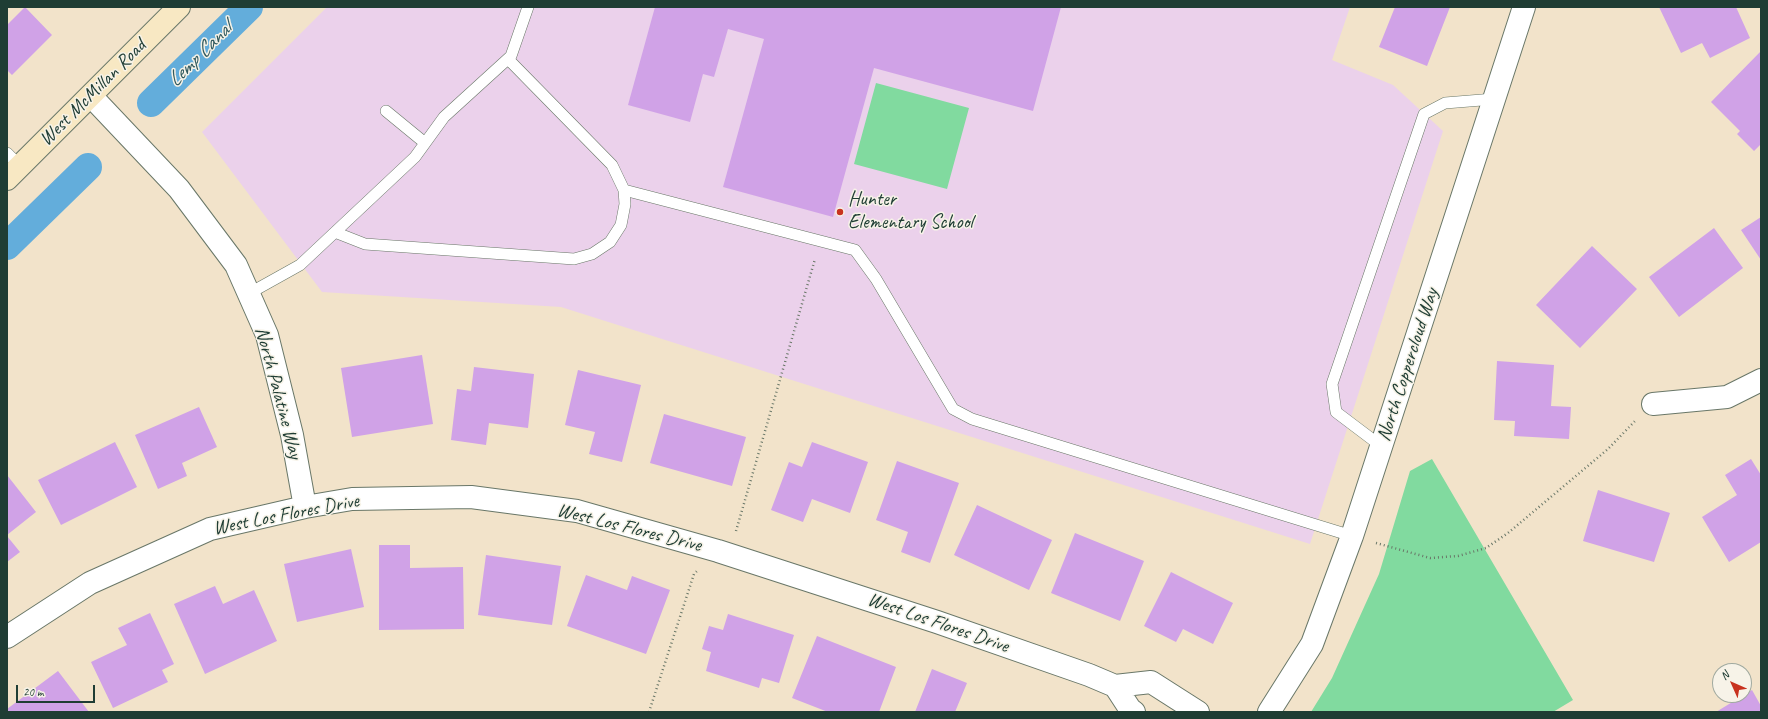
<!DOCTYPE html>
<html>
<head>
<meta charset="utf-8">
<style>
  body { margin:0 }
  #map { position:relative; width:1768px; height:719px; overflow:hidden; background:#f2e3ca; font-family:Caveat,sans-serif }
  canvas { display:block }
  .frame { position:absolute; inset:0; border:8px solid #1f3d34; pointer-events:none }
  .north { position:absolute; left:1712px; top:663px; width:40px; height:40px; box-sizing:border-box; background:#f7f3e8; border:1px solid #a1aaa0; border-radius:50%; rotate:315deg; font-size:11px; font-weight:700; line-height:16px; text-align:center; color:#1f3d34 }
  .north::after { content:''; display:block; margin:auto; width:14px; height:18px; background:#c8321e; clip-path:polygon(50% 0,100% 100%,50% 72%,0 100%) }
  .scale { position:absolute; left:16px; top:685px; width:79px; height:18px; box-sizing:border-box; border:2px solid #1f3d34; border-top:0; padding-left:5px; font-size:12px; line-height:14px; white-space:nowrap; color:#1f3d34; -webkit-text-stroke:3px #f7f3e8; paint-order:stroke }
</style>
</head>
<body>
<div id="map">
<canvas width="1768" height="719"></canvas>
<div class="frame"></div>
<div class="north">N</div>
<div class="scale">20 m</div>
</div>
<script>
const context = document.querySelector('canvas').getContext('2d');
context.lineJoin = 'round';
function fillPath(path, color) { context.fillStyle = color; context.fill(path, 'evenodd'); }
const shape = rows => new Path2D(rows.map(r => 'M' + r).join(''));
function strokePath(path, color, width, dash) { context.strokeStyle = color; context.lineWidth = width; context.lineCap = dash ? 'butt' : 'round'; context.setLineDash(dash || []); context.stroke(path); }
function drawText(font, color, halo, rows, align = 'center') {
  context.font = font + ' Caveat,sans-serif'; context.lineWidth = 3; context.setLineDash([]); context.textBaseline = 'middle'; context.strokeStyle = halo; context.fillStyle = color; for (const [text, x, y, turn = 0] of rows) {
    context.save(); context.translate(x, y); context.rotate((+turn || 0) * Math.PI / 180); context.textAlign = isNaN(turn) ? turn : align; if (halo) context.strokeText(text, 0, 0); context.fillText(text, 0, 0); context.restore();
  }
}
fillPath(shape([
  [327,7,1350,7,1332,60,1393,85,1443,131,1310,544,561,307,322,292,202,132]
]), '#ebd1eb');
fillPath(shape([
  [876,83,969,108,947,189,854,164],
  [1432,459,1573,700,1553,712,1311,712,1332,678,1379,574,1410,471]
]), '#81da9f');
strokePath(shape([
  [151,103,249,7],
  [7,246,88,167]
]), '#63addb', 28);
fillPath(shape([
  [25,7,52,35,12,75,7,70,7,25],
  [655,7,1061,7,1033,111,874,68,833,217,723,187,764,39,728,29,714,77,703,74,690,122,628,105],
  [1395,7,1450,7,1427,66,1379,47],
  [1659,7,1736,7,1750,38,1710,58,1702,43,1681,53],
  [1761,51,1761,144,1754,151,1737,134,1740,131,1711,102],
  [1761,217,1761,260,1741,230],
  [1714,228,1743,268,1679,317,1649,277],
  [1592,246,1637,289,1580,348,1536,305],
  [422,355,433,424,352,437,341,368],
  [1497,361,1554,365,1551,406,1571,407,1569,439,1514,436,1515,421,1494,420],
  [474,367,534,374,528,428,489,423,486,445,451,440,457,389,471,391],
  [578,370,641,385,622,462,589,454,595,432,565,425],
  [199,407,217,447,182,463,187,476,158,489,135,435],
  [664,414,746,437,732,486,650,463],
  [115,442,137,487,61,525,38,480],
  [812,442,868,462,850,513,812,499,803,522,771,510,789,462,802,467],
  [1751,459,1761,475,1761,542,1729,562,1702,517,1737,495,1725,475],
  [897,461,959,483,930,563,901,552,908,532,876,520],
  [7,475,36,512,7,535],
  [1598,490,1670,513,1654,562,1583,541],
  [977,505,1052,540,1029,590,954,555],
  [1075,533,1144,561,1120,621,1051,593],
  [7,536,20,552,7,562],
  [379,545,410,545,410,568,463,567,464,629,379,630],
  [351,549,364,607,297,622,284,564],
  [486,555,561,566,552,625,478,615],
  [1171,572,1233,603,1213,644,1183,629,1176,642,1144,626],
  [586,575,627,590,632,576,670,590,646,654,567,626],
  [215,586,223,604,254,590,277,641,205,674,174,604],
  [150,613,174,664,162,670,168,682,113,708,91,662,127,645,118,628],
  [728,614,794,635,779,683,762,678,759,688,706,671,711,652,702,649,709,626,723,630],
  [817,636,896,667,879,712,828,712,792,698],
  [932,669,967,683,955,712,915,712],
  [58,671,89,712,7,712,7,709],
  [1752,690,1761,706,1761,712,1716,712]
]), '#d0a2e7');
const service = shape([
  [386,111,425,143],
  [7,153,20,166],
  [624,190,855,250,876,279,953,409,972,419,1352,536],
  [337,233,365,244,574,259,592,254,610,242,621,225,625,204,624,190,612,165,508,59],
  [248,294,300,265,415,157,444,117,511,56,528,7],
  [1381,446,1336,412,1332,384,1424,114,1445,103,1494,99]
]);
const minor = shape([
  [91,96,179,189,236,265,267,335,292,435,305,507],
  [1653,404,1727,397,1761,380],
  [7,637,90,583,210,529,305,507,352,499,471,497,577,511,718,551,937,622,1089,675,1115,686],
  [1134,712,1130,709,1115,686,1151,682,1198,712]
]);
const tertiary = shape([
  [1269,712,1312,644,1352,536,1524,7]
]);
const secondary = shape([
  [7,179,179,7]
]);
strokePath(service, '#697768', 12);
strokePath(minor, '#697768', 24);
strokePath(tertiary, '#697768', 24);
strokePath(secondary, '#697768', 24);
strokePath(shape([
  [736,531,815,259],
  [1376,543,1430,558,1458,556,1486,548,1508,533,1608,449,1635,421],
  [649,712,694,574,697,571]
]), '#697768', 2.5, [1, 3]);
strokePath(service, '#fff', 11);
strokePath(minor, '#fff', 22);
strokePath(tertiary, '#fff', 22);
strokePath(secondary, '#f8e8c3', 22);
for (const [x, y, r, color] of [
  [840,212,4,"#c8321e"]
]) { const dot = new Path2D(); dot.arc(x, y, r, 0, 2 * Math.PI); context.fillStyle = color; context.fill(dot); strokePath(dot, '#f7f3e8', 1.5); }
drawText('20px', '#1f3d34', '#f7f3e8', [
  ["West McMillan Road",93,93,-45],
  ["North Coppercloud Way",1408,365,-72],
  ["North Palatine Way",278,393,75],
  ["West Los Flores Drive",286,515,-11],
  ["West Los Flores Drive",629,528,14],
  ["West Los Flores Drive",938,623,19]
]);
drawText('20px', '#1f3d34', '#f7f3e8', [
  ["Hunter",848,200],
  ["Elementary School",848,223]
], 'left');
drawText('italic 21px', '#30595e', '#f7f3e8', [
  ["Lemp Canal",200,55,-45]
]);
</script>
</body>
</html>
